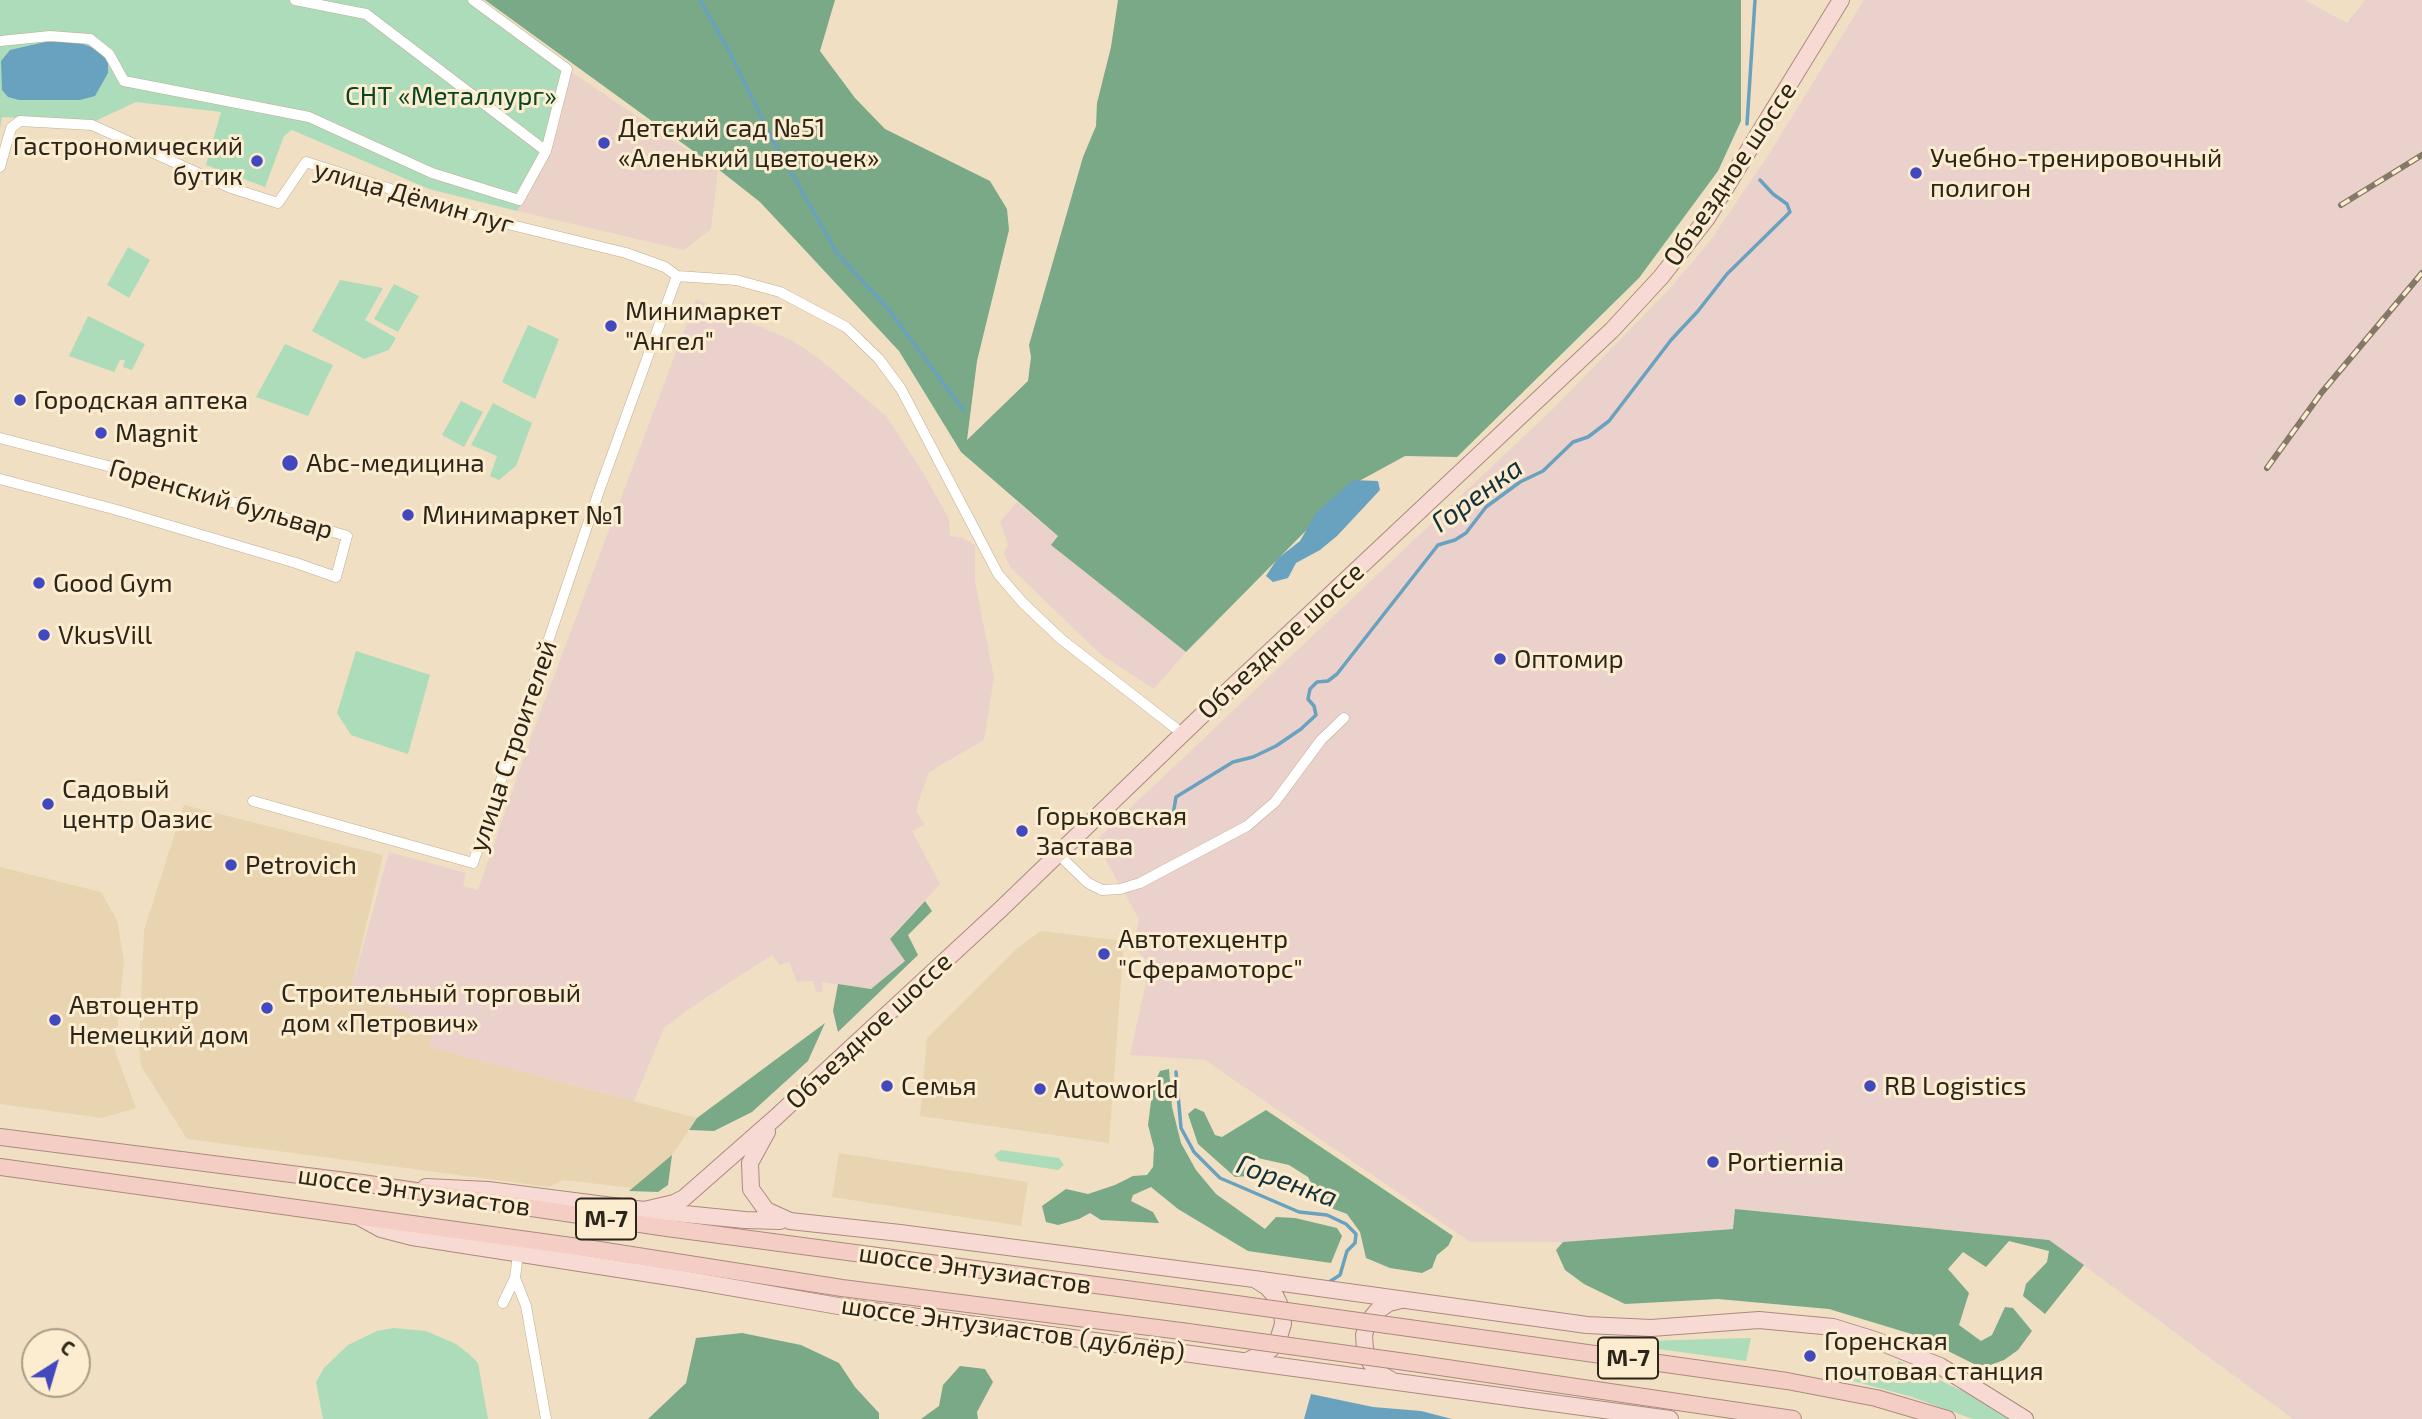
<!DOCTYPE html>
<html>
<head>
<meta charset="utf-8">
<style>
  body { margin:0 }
  #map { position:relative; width:2422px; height:1419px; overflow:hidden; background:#f0dfc3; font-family:"Exo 2",sans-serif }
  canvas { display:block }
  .north { position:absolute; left:21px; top:1328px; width:70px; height:70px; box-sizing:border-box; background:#fdedd0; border:2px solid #a99d87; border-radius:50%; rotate:37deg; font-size:19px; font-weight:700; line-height:28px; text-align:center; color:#2b251a }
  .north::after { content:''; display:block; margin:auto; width:24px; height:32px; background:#4248bd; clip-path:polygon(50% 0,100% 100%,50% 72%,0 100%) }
</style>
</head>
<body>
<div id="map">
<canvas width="2422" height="1419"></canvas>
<div class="north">С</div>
</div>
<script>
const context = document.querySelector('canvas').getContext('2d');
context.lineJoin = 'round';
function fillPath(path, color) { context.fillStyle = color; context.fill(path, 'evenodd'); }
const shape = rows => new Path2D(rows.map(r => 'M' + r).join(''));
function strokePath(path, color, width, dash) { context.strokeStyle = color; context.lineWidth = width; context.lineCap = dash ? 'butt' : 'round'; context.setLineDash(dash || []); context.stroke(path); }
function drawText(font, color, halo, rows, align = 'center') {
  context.font = font + ' "Exo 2",sans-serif'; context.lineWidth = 6; context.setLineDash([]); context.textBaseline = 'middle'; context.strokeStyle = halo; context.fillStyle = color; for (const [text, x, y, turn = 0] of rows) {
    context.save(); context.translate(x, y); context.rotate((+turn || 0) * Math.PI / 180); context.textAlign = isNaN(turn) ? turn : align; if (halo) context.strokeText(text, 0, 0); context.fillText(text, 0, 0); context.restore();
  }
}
fillPath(shape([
  [184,805,383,855,350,993,436,1023,429,1047,697,1118,672,1155,633,1188,563,1180,549,1187,187,1139,141,1066,139,1046,144,930],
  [0,867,101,892,117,920,124,961,115,1051,136,1108,102,1118,0,1104],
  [1041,931,1124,941,1109,1143,920,1116,927,1038,1016,949],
  [839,1153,1028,1182,1021,1226,832,1197]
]), '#e8d4b0');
fillPath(shape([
  [1864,0,2305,0,2347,23,2365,0,2422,0,2422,1419,2293,1419,2049,1240,1736,1209,1733,1229,1563,1242,1470,1242,1205,1060,1130,1055,1150,964,1133,947,1139,919,1095,841,1556,406,1672,286,1710,241,1769,154],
  [696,299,791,340,816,356,887,417,922,471,949,519,950,536,963,538,975,545,975,581,994,678,984,740,929,772,921,794,916,811,925,825,912,831,940,884,890,938,905,961,871,989,822,982,823,992,816,992,813,981,797,982,789,962,780,965,772,955,693,1006,664,1028,634,1101,428,1047,436,1023,350,993,389,852,466,873,463,886,478,890,531,737],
  [1017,502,1059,537,1052,546,1186,652,1154,689,1100,654,1010,567,1004,553,1008,544,1000,522]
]), '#ebd1cb');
fillPath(shape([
  [570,71,718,171,711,229,684,250,517,211,539,176,548,153,565,98]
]), '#ead2c9');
fillPath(shape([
  [0,0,480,0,570,71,565,98,548,153,539,176,517,211,429,189,292,130,284,136,265,187,206,165,221,112,136,102,93,122,2,117,0,128],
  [128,247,150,260,129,298,107,285],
  [340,280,383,288,365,320,396,338,389,350,364,359,312,331],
  [394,284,419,296,398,332,374,319],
  [88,316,145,344,132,370,123,367,125,360,120,360,114,372,69,356],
  [528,325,559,339,535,399,502,382],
  [285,344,333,365,308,416,256,397],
  [461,401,483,412,464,447,442,435],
  [493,403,532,423,516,466,499,480,490,476,497,456,471,445],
  [356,651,430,675,408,754,351,735,337,713],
  [1001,1150,1059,1158,1064,1165,1058,1170,999,1161,994,1155],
  [393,1328,426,1331,456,1344,469,1354,478,1363,488,1419,323,1419,316,1382,324,1368,348,1345,377,1331],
  [1751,1338,1746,1361,1608,1342],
  [1899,1361,1973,1396,2008,1419,1973,1419,1909,1396,1849,1380,1854,1365,1890,1373]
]), '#addcba');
fillPath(shape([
  [485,0,835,0,820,51,855,98,885,129,990,181,1007,209,1009,230,977,361,967,440,1028,381,1031,357,1029,345,1083,157,1096,126,1097,103,1111,47,1118,0,1741,0,1741,121,1718,171,1639,278,1457,457,1405,456,1350,486,1186,652,1051,545,1058,536,961,452,899,351,760,202,718,169],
  [925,901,932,911,908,935,918,955,838,1032,833,1011,838,984,871,989,905,961,890,939],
  [825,1023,808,1061,752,1112,714,1131,689,1130,697,1118],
  [1169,1069,1172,1107,1181,1143,1196,1170,1216,1194,1265,1229,1276,1217,1295,1218,1337,1228,1342,1236,1331,1263,1248,1251,1178,1209,1151,1187,1133,1195,1131,1201,1153,1212,1159,1223,1101,1220,1090,1213,1079,1219,1058,1225,1046,1222,1042,1206,1066,1189,1088,1194,1115,1185,1133,1176,1147,1175,1153,1167,1154,1148,1148,1125,1153,1086,1160,1071],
  [1195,1108,1204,1112,1215,1135,1222,1137,1266,1110,1453,1236,1448,1246,1437,1255,1432,1268,1422,1273,1390,1268,1366,1258,1360,1232,1347,1214,1323,1205,1308,1177,1289,1165,1249,1156,1244,1165,1248,1176,1235,1177,1198,1144,1188,1114],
  [672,1155,668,1185,658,1192,629,1191],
  [1735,1209,2049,1240,2084,1265,2045,1314,2023,1296,2026,1284,2047,1262,2049,1251,2009,1241,1986,1267,1963,1252,1948,1269,1969,1293,1959,1325,1981,1341,1992,1335,2005,1307,2013,1308,2032,1331,2018,1350,2004,1360,1982,1368,1918,1336,1829,1309,1718,1299,1625,1304,1584,1284,1565,1270,1556,1250,1563,1242,1733,1229],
  [742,1333,801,1345,839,1363,855,1387,879,1413,879,1419,648,1419,686,1383,696,1338],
  [960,1366,985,1369,993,1382,977,1412,978,1419,921,1419,939,1406,943,1385]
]), '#79a987');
fillPath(shape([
  [75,41,94,48,108,61,108,73,95,96,80,100,19,100,8,97,2,90,1,61,10,50,45,42],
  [1353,480,1378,481,1380,490,1337,536,1320,550,1296,563,1288,578,1273,582,1266,576,1277,559,1300,541,1316,513],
  [1311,1394,1373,1407,1421,1411,1452,1419,1304,1419]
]), '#69a2be');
strokePath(shape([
  [700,0,730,53,771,137,837,253,889,310,964,411],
  [1747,124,1755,0],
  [1172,821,1176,797,1233,762,1253,757,1276,746,1301,729,1316,715,1314,706,1308,699,1310,689,1317,682,1328,681,1337,674,1438,545,1455,540,1466,533,1486,507,1520,482,1543,471,1573,442,1588,437,1609,421,1671,340,1698,311,1727,274,1790,212,1787,204,1773,194,1760,180],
  [1176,1072,1181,1128,1194,1152,1220,1178,1299,1212,1327,1215,1346,1224,1356,1234,1355,1243,1347,1251,1340,1275,1329,1282]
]), '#69a2be', 3.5);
const minor = shape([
  [295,0,366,14,546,151,567,69,473,0],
  [0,41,50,36,90,39,109,54,124,81,309,117,432,173,519,200,546,151],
  [0,167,11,128,20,121,92,125,231,188,278,203,306,162,475,216,626,253,665,267,677,276],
  [677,276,736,280,780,292,846,327,879,359,901,389,998,574,1023,603,1061,639,1183,734],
  [0,438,127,471,347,536,336,577,296,563,117,510,0,479],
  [253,801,473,863,599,491,677,276],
  [1058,854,1088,883,1102,890,1120,889,1140,883,1247,826,1275,802,1321,740,1344,718],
  [515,1278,526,1306,546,1419],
  [503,1303,515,1278,518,1254]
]);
const primary = shape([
  [767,1132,750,1163,751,1189,766,1210,790,1221,900,1233,1254,1279,1587,1325,1651,1328,1759,1320,1833,1327,1875,1340,1940,1366,2025,1419],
  [426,1187,488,1190,644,1210,745,1220,780,1221],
  [644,1210,674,1203,684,1198,775,1118,1001,909,1197,720,1612,330,1661,277,1707,218,1841,0],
  [361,1218,381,1229,412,1237,683,1279,844,1307,1670,1419],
  [1247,1361,1271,1349,1279,1337,1283,1324,1282,1310,1276,1297,1267,1287,1256,1280],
  [1391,1380,1379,1373,1370,1362,1365,1349,1364,1335,1368,1322,1377,1311,1389,1303,1401,1300]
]);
const trunk = shape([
  [0,1137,362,1183,667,1228,1186,1297],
  [0,1167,593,1249,842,1288,1181,1331],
  [1416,1329,1787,1381,1876,1398,1947,1419],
  [1413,1363,1793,1419]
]);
strokePath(minor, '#beae93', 11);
strokePath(primary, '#ac8a7f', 18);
strokePath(trunk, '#ac8a7f', 18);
strokePath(minor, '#fff', 10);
strokePath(primary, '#f7dad3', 16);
strokePath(trunk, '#f4cec4', 16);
const rail = shape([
  [2341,205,2422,155],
  [2267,468,2322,392,2422,273]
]);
strokePath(rail, '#847967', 6);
strokePath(rail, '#fdedd0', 3.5, [10]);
const trunkBridge = shape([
  [1186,1297,1416,1329],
  [1181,1331,1413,1363]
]);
strokePath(trunkBridge, '#ac8a7f', 18, []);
strokePath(trunkBridge, '#f4cec4', 16);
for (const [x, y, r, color] of [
  [604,143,7,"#4248bd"],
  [257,161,7,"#4248bd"],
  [1916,173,7,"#4248bd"],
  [611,326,7,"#4248bd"],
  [20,400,7,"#4248bd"],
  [101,433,7,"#4248bd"],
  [290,463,9,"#4248bd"],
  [408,515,7,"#4248bd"],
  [39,583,7,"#4248bd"],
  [44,635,7,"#4248bd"],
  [1500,659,7,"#4248bd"],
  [48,804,7,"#4248bd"],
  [1022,831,7,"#4248bd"],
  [231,865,7,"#4248bd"],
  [1104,954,7,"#4248bd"],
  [267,1008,7,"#4248bd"],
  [55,1020,7,"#4248bd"],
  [887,1086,7,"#4248bd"],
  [1870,1086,7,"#4248bd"],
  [1040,1089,7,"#4248bd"],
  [1713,1162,7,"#4248bd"],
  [1810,1356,7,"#4248bd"]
]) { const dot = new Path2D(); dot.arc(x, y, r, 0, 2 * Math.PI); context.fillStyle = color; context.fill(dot); strokePath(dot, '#fdedd0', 2.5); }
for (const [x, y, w] of [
  [606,1219,60],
  [1628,1358,60]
]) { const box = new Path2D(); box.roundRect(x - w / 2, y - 20.5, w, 41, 5); context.fillStyle = '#fdedd0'; context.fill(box); strokePath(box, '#2b251a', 2); }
drawText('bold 24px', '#2b251a', null, [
  ["М-7",606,1219],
  ["М-7",1628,1358]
]);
drawText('26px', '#094625', '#fdedd0', [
  ["СНТ «Металлург»",451,96]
]);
drawText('26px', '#2b251a', '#fdedd0', [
  ["Детский сад №51",618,128],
  ["«Аленький цветочек»",618,158],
  ["Гастрономический",243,146,"right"],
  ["бутик",243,176,"right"],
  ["Учебно-тренировочный",1930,158],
  ["полигон",1930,188],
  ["Минимаркет",625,311],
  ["\"Ангел\"",625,341],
  ["Городская аптека",34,400],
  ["Magnit",115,433],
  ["Abc-медицина",306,463],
  ["Минимаркет №1",422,515],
  ["Good Gym",53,583],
  ["VkusVill",58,635],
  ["Оптомир",1514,659],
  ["Садовый",62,789],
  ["центр Оазис",62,819],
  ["Горьковская",1036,816],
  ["Застава",1036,846],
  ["Petrovich",245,865],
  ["Автотехцентр",1118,939],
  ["\"Сферамоторс\"",1118,969],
  ["Строительный торговый",281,993],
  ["дом «Петрович»",281,1023],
  ["Автоцентр",69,1005],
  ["Немецкий дом",69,1035],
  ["Семья",901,1086],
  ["RB Logistics",1884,1086],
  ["Autoworld",1054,1089],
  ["Portiernia",1727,1162],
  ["Горенская",1824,1341],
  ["почтовая станция",1824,1371]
], 'left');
drawText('26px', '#2b251a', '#fdedd0', [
  ["Объездное шоссе",1730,174,-56],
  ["улица Дёмин луг",414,197,16],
  ["Горенский бульвар",221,499,16],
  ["Объездное шоссе",1281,641,-43],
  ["улица Строителей",513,746,-71],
  ["Объездное шоссе",869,1031,-43],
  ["шоссе Энтузиастов",414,1191,8],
  ["шоссе Энтузиастов",975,1269,8],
  ["шоссе Энтузиастов (дублёр)",1013,1329,8]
]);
drawText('italic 28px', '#14303c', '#fdedd0', [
  ["Горенка",1477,495,-36],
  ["Горенка",1287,1181,20]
]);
</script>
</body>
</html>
